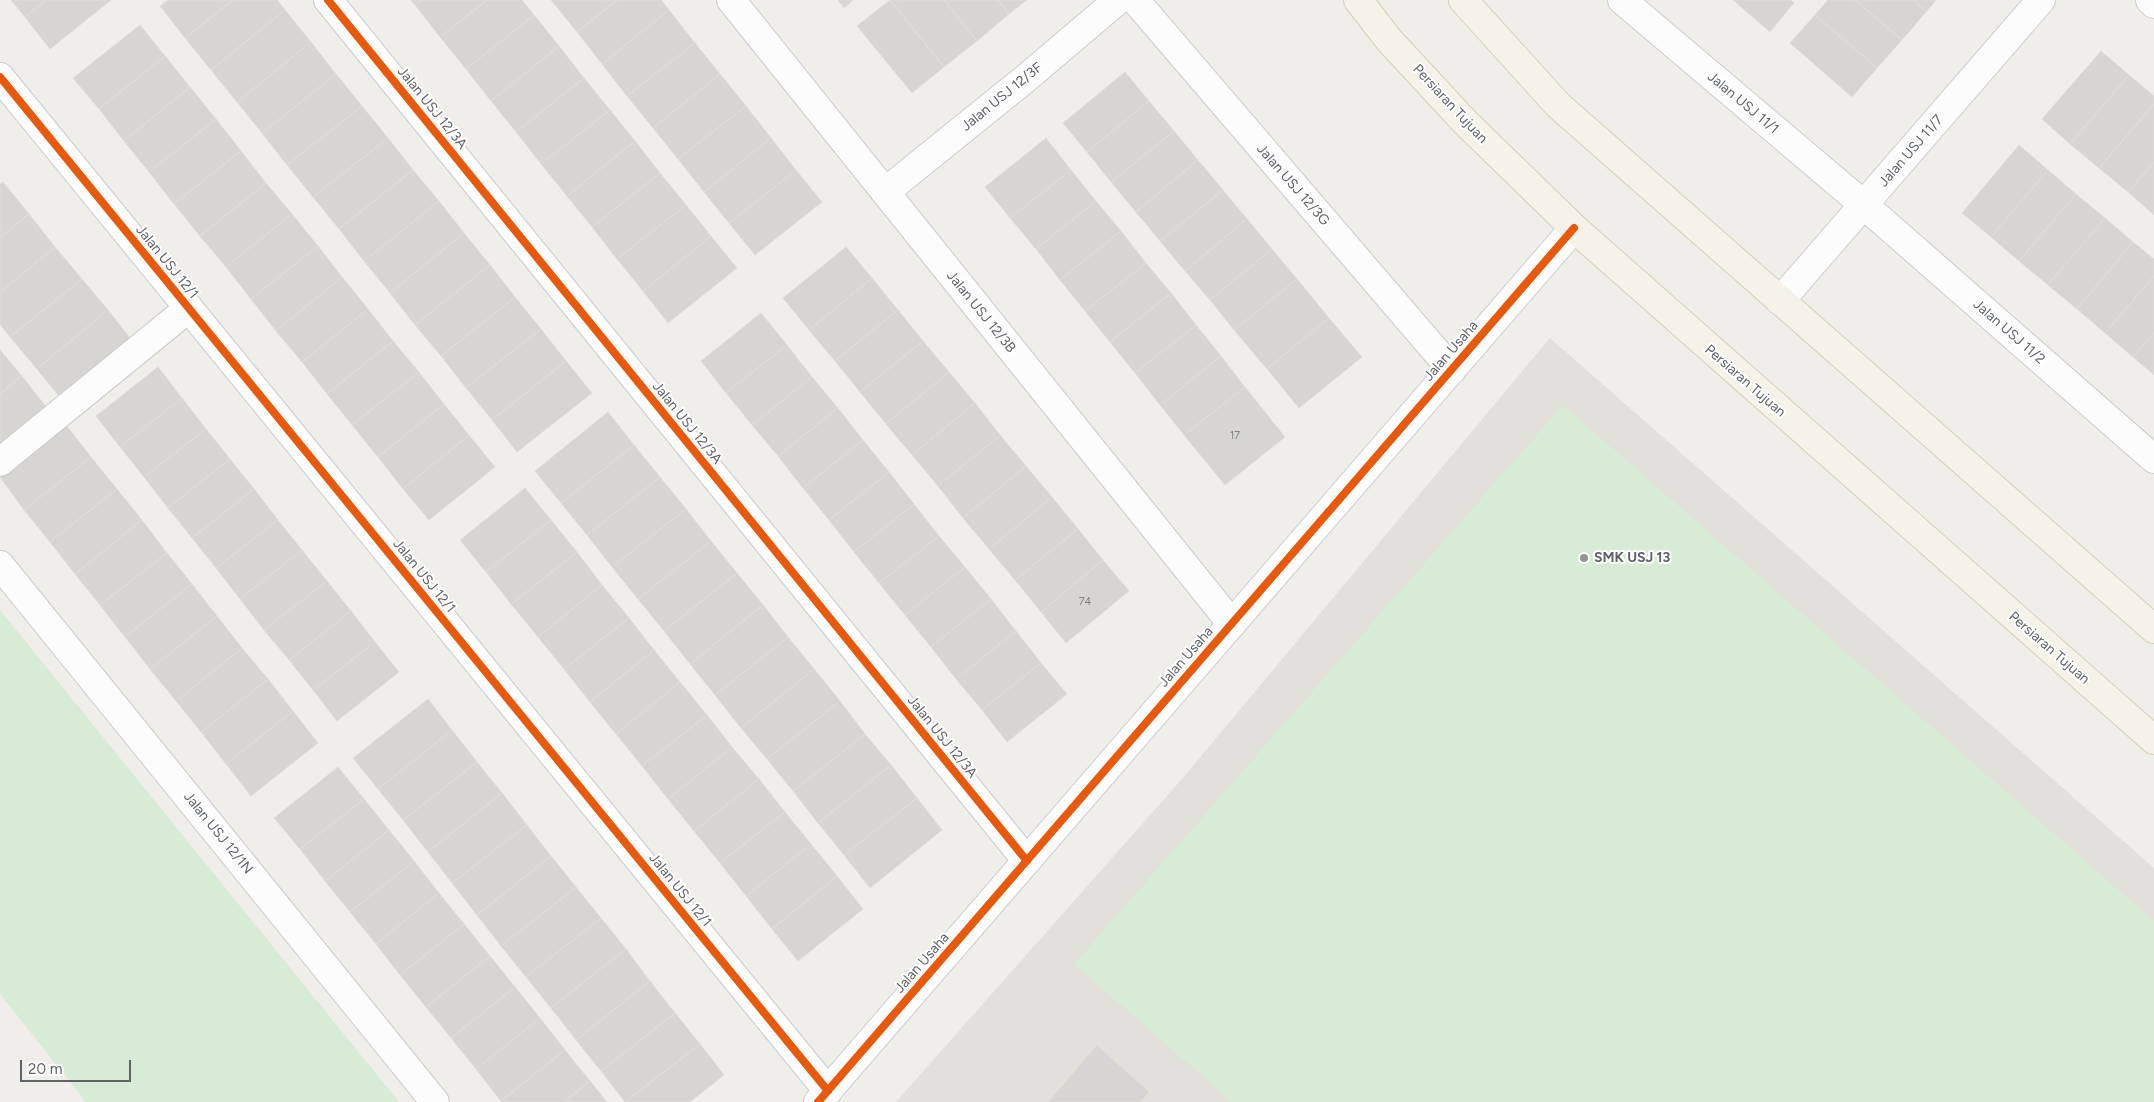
<!DOCTYPE html>
<html>
<head>
<meta charset="utf-8">
<style>
  body { margin:0 }
  #map { position:relative; width:2154px; height:1102px; overflow:hidden; background:#efeeea; font-family:Figtree,sans-serif }
  canvas { display:block }
  .scale { position:absolute; left:20px; top:1060px; width:111px; height:22px; box-sizing:border-box; border:2px solid #5f6368; border-top:0; padding-left:6px; font-size:15px; line-height:18px; white-space:nowrap; color:#5f6368; -webkit-text-stroke:4px #fff; paint-order:stroke }
</style>
</head>
<body>
<div id="map">
<canvas width="2154" height="1102"></canvas>
<div class="scale">20 m</div>
</div>
<script>
const context = document.querySelector('canvas').getContext('2d');
context.lineJoin = 'round';
function fillPath(path, color) { context.fillStyle = color; context.fill(path, 'evenodd'); }
const shape = rows => new Path2D(rows.map(r => 'M' + r).join(''));
function strokePath(path, color, width, dash) { context.strokeStyle = color; context.lineWidth = width; context.lineCap = dash ? 'butt' : 'round'; context.setLineDash(dash || []); context.stroke(path); }
function drawText(font, color, halo, rows, align = 'center') {
  context.font = font + ' Figtree,sans-serif'; context.lineWidth = 4; context.setLineDash([]); context.textBaseline = 'middle'; context.strokeStyle = halo; context.fillStyle = color; for (const [text, x, y, turn = 0] of rows) {
    context.save(); context.translate(x, y); context.rotate((+turn || 0) * Math.PI / 180); context.textAlign = isNaN(turn) ? turn : align; if (halo) context.strokeText(text, 0, 0); context.fillText(text, 0, 0); context.restore();
  }
}
fillPath(shape([
  [1550,338,2154,868,2154,1102,896,1102,1182,779]
]), '#e2e0da');
fillPath(shape([
  [1563,405,2154,921,2154,1102,1232,1102,1074,964],
  [0,610,399,1102,86,1102,0,994]
]), '#d8ebd6');
const building = shape([
  [11,0,46,0,25,17,11,0],
  [46,0,111,0,50,49,25,17,46,0],
  [168,0,233,0,185,38,160,6,168,0],
  [233,0,277,0,285,10,211,70,185,38,233,0],
  [411,0,422,0,415,5,411,0],
  [422,0,487,0,440,37,415,5,422,0],
  [487,0,522,0,534,15,466,69,440,37,487,0],
  [551,0,617,0,577,32,551,0],
  [617,0,661,0,669,10,602,64,577,32,617,0],
  [838,0,853,0,844,8,838,0],
  [890,0,944,67,912,93,857,26,890,0],
  [890,0,944,0,977,41,944,67,890,0],
  [944,0,998,0,1009,14,977,41,944,0],
  [998,0,1027,0,1009,14,998,0],
  [1733,0,1791,0,1794,3,1770,32,1733,0],
  [1828,0,1855,0,1902,40,1877,68,1815,15,1828,0],
  [1855,0,1913,0,1926,12,1902,40,1855,0],
  [1913,0,1936,0,1926,12,1913,0],
  [285,10,311,42,237,102,211,70,285,10],
  [669,10,695,43,627,96,602,64,669,10],
  [534,15,559,46,491,101,466,69,534,15],
  [1815,15,1877,68,1852,97,1790,43,1815,15],
  [140,25,165,56,99,109,73,78,140,25],
  [311,42,336,74,262,133,237,102,311,42],
  [695,43,720,74,653,128,627,96,695,43],
  [559,46,584,78,516,132,491,101,559,46],
  [2101,51,2129,75,2070,144,2042,119,2101,51],
  [165,56,190,87,124,141,99,109,165,56],
  [1125,72,1149,101,1087,152,1063,123,1125,72],
  [336,74,362,106,287,165,262,133,336,74],
  [720,74,746,106,678,159,653,128,720,74],
  [2129,75,2154,96,2154,104,2099,168,2070,144,2129,75],
  [584,78,610,110,541,164,516,132,584,78],
  [190,87,216,119,149,172,124,141,190,87],
  [1149,101,1174,131,1111,182,1087,152,1149,101],
  [2154,104,2154,162,2128,192,2099,168,2154,104],
  [362,106,388,138,313,197,287,165,362,106],
  [746,106,771,138,704,192,678,159,746,106],
  [610,110,635,141,567,196,541,164,610,110],
  [216,119,241,151,174,204,149,172,216,119],
  [1174,131,1198,160,1136,212,1111,182,1174,131],
  [388,138,413,170,339,229,313,197,388,138],
  [771,138,796,170,729,223,704,192,771,138],
  [1046,138,1071,170,1010,218,985,187,1046,138],
  [635,141,660,173,592,227,567,196,635,141],
  [2019,145,2048,170,1991,237,1962,213,2019,145],
  [241,151,266,183,200,236,174,204,241,151],
  [1198,160,1223,190,1160,241,1136,212,1198,160],
  [2154,162,2154,215,2128,192,2154,162],
  [413,170,439,201,364,261,339,229,413,170],
  [796,170,822,202,755,255,729,223,796,170],
  [1071,170,1096,201,1036,249,1010,218,1071,170],
  [2048,170,2076,194,2019,261,1991,237,2048,170],
  [660,173,686,205,617,259,592,227,660,173],
  [3,182,29,214,0,238,0,184,3,182],
  [266,183,292,214,226,267,200,236,266,183],
  [1223,190,1247,219,1185,271,1160,241,1223,190],
  [2076,194,2105,218,2048,285,2019,261,2076,194],
  [439,201,464,233,390,293,364,261,439,201],
  [1096,201,1121,231,1060,280,1036,249,1096,201],
  [686,205,711,236,643,291,617,259,686,205],
  [29,214,55,247,0,292,0,238,29,214],
  [292,214,318,246,251,299,226,267,292,214],
  [2105,218,2133,242,2077,309,2048,285,2105,218],
  [1247,219,1272,249,1210,300,1185,271,1247,219],
  [1121,231,1146,263,1085,311,1060,280,1121,231],
  [464,233,490,265,415,325,390,293,464,233],
  [711,236,737,268,668,323,643,291,711,236],
  [2133,242,2154,259,2154,276,2105,333,2077,309,2133,242],
  [318,246,342,277,276,331,251,299,318,246],
  [55,247,82,279,10,337,0,324,0,292,55,247],
  [846,247,872,278,809,330,783,298,846,247],
  [1272,249,1297,279,1234,330,1210,300,1272,249],
  [1146,263,1171,293,1110,342,1085,311,1146,263],
  [490,265,515,297,441,356,415,325,490,265],
  [2154,276,2154,333,2133,357,2105,333,2154,276],
  [342,277,368,309,302,362,276,331,342,277],
  [872,278,898,310,835,361,809,330,872,278],
  [82,279,108,310,37,369,10,337,82,279],
  [1297,279,1329,318,1267,369,1234,330,1297,279],
  [1171,293,1196,325,1135,373,1110,342,1171,293],
  [515,297,541,329,466,388,441,356,515,297],
  [368,309,393,341,327,394,302,362,368,309],
  [108,310,134,343,63,401,37,369,108,310],
  [898,310,923,341,860,392,835,361,898,310],
  [761,313,787,345,726,393,701,361,761,313],
  [1329,318,1362,357,1299,408,1267,369,1329,318],
  [1196,325,1221,356,1160,405,1135,373,1196,325],
  [541,329,566,361,492,420,466,388,541,329],
  [2154,333,2154,375,2133,357,2154,333],
  [393,341,419,372,352,425,327,394,393,341],
  [923,341,949,372,886,424,860,392,923,341],
  [787,345,812,377,752,425,726,393,787,345],
  [0,350,22,376,0,394,0,350],
  [1221,356,1245,387,1184,435,1160,405,1221,356],
  [566,361,592,393,517,452,492,420,566,361],
  [158,367,182,398,120,447,96,416,158,367],
  [419,372,444,404,378,457,352,425,419,372],
  [949,372,975,403,912,455,886,424,949,372],
  [22,376,47,408,0,447,0,394,22,376],
  [812,377,838,408,778,456,752,425,812,377],
  [1245,387,1285,437,1225,485,1184,435,1245,387],
  [182,398,206,429,144,477,120,447,182,398],
  [975,403,1000,435,938,486,912,455,975,403],
  [444,404,469,435,403,489,378,457,444,404],
  [838,408,863,440,803,488,778,456,838,408],
  [608,412,634,445,561,503,535,471,608,412],
  [66,425,91,457,24,510,0,477,66,425],
  [206,429,230,459,168,508,144,477,206,429],
  [469,435,495,467,429,520,403,489,469,435],
  [1000,435,1026,466,963,518,938,486,1000,435],
  [863,440,889,472,829,520,803,488,863,440],
  [634,445,660,477,587,535,561,503,634,445],
  [91,457,117,489,50,542,24,510,91,457],
  [230,459,254,489,192,538,168,508,230,459],
  [1026,466,1052,497,989,549,963,518,1026,466],
  [889,472,914,504,854,552,829,520,889,472],
  [660,477,686,509,612,567,587,535,660,477],
  [525,488,551,520,486,572,460,540,525,488],
  [117,489,142,520,75,574,50,542,117,489],
  [254,489,278,520,216,568,192,538,254,489],
  [1052,497,1078,529,1015,580,989,549,1052,497],
  [914,504,939,536,879,583,854,552,914,504],
  [686,509,711,541,638,599,612,567,686,509],
  [142,520,167,553,100,605,75,574,142,520],
  [278,520,302,550,240,599,216,568,278,520],
  [551,520,577,552,511,604,486,572,551,520],
  [1078,529,1103,560,1041,612,1015,580,1078,529],
  [939,536,965,567,905,615,879,583,939,536],
  [711,541,737,573,664,631,638,599,711,541],
  [302,550,327,581,264,630,240,599,302,550],
  [577,552,602,585,538,637,511,604,577,552],
  [167,553,192,584,125,637,100,605,167,553],
  [1103,560,1129,591,1066,643,1041,612,1103,560],
  [965,567,991,599,931,647,905,615,965,567],
  [737,573,763,605,690,664,664,631,737,573],
  [327,581,351,611,289,660,264,630,327,581],
  [192,584,217,616,150,669,125,637,192,584],
  [602,585,629,618,564,669,538,637,602,585],
  [991,599,1016,631,956,679,931,647,991,599],
  [763,605,788,637,715,695,690,664,763,605],
  [351,611,375,642,313,690,289,660,351,611],
  [217,616,242,648,176,701,150,669,217,616],
  [629,618,654,650,590,702,564,669,629,618],
  [1016,631,1041,663,982,710,956,679,1016,631],
  [788,637,814,669,741,728,715,695,788,637],
  [375,642,399,672,337,721,313,690,375,642],
  [242,648,268,679,201,732,176,701,242,648],
  [654,650,680,682,616,734,590,702,654,650],
  [1041,663,1067,694,1007,742,982,710,1041,663],
  [814,669,840,701,767,759,741,728,814,669],
  [268,679,293,711,226,764,201,732,268,679],
  [680,682,707,715,642,766,616,734,680,682],
  [428,699,452,730,378,789,353,758,428,699],
  [840,701,865,734,793,791,767,759,840,701],
  [293,711,318,743,251,796,226,764,293,711],
  [707,715,732,747,668,799,642,766,707,715],
  [452,730,477,762,403,820,378,789,452,730],
  [865,734,891,765,818,823,793,791,865,734],
  [732,747,759,779,694,831,668,799,732,747],
  [477,762,502,793,428,852,403,820,477,762],
  [891,765,917,798,844,855,818,823,891,765],
  [338,767,364,799,300,849,274,818,338,767],
  [759,779,785,812,720,863,694,831,759,779],
  [502,793,527,825,452,883,428,852,502,793],
  [917,798,942,830,870,888,844,855,917,798],
  [364,799,389,830,325,881,300,849,364,799],
  [785,812,811,844,746,896,720,863,785,812],
  [527,825,551,856,477,915,452,883,527,825],
  [389,830,414,861,350,912,325,881,389,830],
  [811,844,837,876,772,929,746,896,811,844],
  [551,856,576,887,501,946,477,915,551,856],
  [414,861,439,893,376,944,350,912,414,861],
  [837,876,863,909,798,961,772,929,837,876],
  [576,887,601,918,526,977,501,946,576,887],
  [439,893,464,924,400,975,376,944,439,893],
  [601,918,626,949,551,1008,526,977,601,918],
  [464,924,490,956,426,1007,400,975,464,924],
  [626,949,650,981,576,1040,551,1008,626,949],
  [490,956,515,987,451,1038,426,1007,490,956],
  [650,981,675,1013,601,1071,576,1040,650,981],
  [515,987,540,1018,476,1069,451,1038,515,987],
  [675,1013,700,1044,625,1102,601,1071,675,1013],
  [540,1018,565,1050,501,1101,476,1069,540,1018],
  [700,1044,724,1075,690,1102,625,1102,700,1044],
  [1097,1045,1149,1092,1141,1102,1048,1102,1097,1045],
  [565,1050,590,1081,564,1102,502,1102,501,1101,565,1050],
  [590,1081,607,1102,564,1102,590,1081]
]);
fillPath(building, '#d6d5d3');
strokePath(building, '#deddd9', 1);
const minor = shape([
  [328,0,1027,861],
  [731,0,1232,624],
  [1135,0,1452,370],
  [1622,0,1864,205,2154,459],
  [2150,0,2154,4],
  [0,77,828,1091],
  [885,192,1025,79,1118,0],
  [1780,301,2041,0],
  [0,462,189,308],
  [0,565,435,1102],
  [818,1102,1574,228]
]);
const major = shape([
  [1358,0,1389,40,1465,122,1574,228,2154,740],
  [1463,0,1558,105,2154,629]
]);
strokePath(minor, '#cbcccc', 30);
strokePath(major, '#d7ceb8', 30);
strokePath(minor, '#fdfcfc', 28);
strokePath(major, '#f4f2e9', 28);
strokePath(shape([
  [328,0,1027,861],
  [0,77,828,1091],
  [818,1102,1574,228]
]), '#e8590c', 8);
for (const [x, y, r, color] of [
  [1584,558,5,"#919496"]
]) { const dot = new Path2D(); dot.arc(x, y, r, 0, 2 * Math.PI); context.fillStyle = color; context.fill(dot); strokePath(dot, '#fff', 2); }
drawText('11px', '#7e8184', null, [
  ["17",1235,436],
  ["74",1085,602]
]);
drawText('14px', '#5f6368', '#fff', [
  ["Jalan USJ 12/3F",1002,97,-39],
  ["Jalan USJ 11/1",1743,103,40],
  ["Persiaran Tujuan",1450,104,47],
  ["Jalan USJ 12/3A",432,108,51],
  ["Jalan USJ 11/7",1911,151,-49],
  ["Jalan USJ 12/3G",1293,185,49],
  ["Jalan USJ 12/1",167,262,51],
  ["Jalan USJ 12/3B",981,312,51],
  ["Jalan USJ 11/2",2009,332,41],
  ["Jalan Usaha",1451,351,-49],
  ["Persiaran Tujuan",1745,381,41],
  ["Jalan USJ 12/3A",687,423,51],
  ["Jalan USJ 12/1",424,576,51],
  ["Persiaran Tujuan",2049,648,41],
  ["Jalan Usaha",1186,657,-49],
  ["Jalan USJ 12/3A",942,737,51],
  ["Jalan USJ 12/1N",218,833,51],
  ["Jalan USJ 12/1",680,890,51],
  ["Jalan Usaha",922,963,-49]
]);
drawText('bold 14px', '#5f6368', '#fff', [
  ["SMK USJ 13",1594,558]
], 'left');
</script>
</body>
</html>
